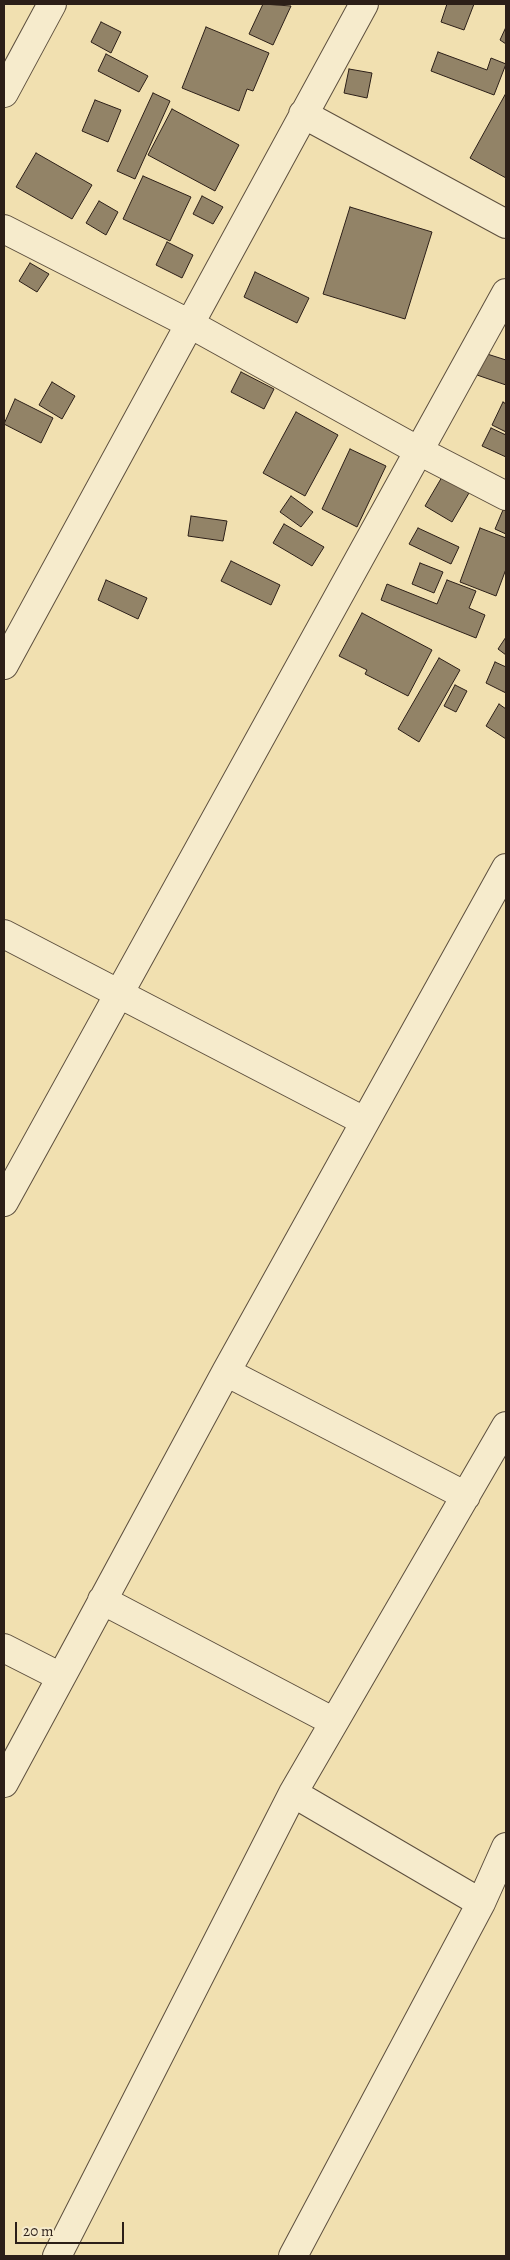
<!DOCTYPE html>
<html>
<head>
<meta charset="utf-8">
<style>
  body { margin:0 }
  #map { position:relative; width:510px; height:2260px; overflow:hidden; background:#f1e0b0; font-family:Alegreya,serif }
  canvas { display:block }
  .frame { position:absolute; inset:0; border:5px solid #2c1f18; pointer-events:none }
  .scale { position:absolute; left:15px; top:2222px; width:109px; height:22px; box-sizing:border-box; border:2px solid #2c1f18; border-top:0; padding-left:6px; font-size:15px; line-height:18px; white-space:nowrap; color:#2c1f18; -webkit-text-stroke:4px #f6ebcc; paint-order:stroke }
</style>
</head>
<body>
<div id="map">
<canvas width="510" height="2260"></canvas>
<div class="frame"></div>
<div class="scale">20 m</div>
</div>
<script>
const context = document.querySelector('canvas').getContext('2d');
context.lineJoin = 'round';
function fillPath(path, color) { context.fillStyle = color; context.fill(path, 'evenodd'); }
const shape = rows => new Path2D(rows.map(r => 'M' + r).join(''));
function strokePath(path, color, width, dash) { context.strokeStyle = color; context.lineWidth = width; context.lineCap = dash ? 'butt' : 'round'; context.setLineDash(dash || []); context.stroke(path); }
const building = shape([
  [263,4,291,6,273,45,249,34,263,4],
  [447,4,474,4,464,30,441,22,447,4],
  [101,22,121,32,111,53,91,42,101,22],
  [206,27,269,53,253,91,247,89,239,111,182,88,206,27],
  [506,27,506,44,500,40,506,27],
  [438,52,487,70,491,58,506,64,494,95,431,71,438,52],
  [106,54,148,76,139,92,98,71,106,54],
  [349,69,372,73,367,98,344,93,349,69],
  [153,93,170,101,135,179,117,171,153,93],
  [506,93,506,178,470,158,506,93],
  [95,100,121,110,108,142,82,131,95,100],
  [172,109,239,145,215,191,148,155,172,109],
  [36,153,92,185,72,219,16,187,36,153],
  [143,176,191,197,170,241,123,219,143,176],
  [202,196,223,207,213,224,193,214,202,196],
  [99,201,118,212,106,235,86,223,99,201],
  [350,207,432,232,405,319,323,294,350,207],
  [167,242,193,255,182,278,156,265,167,242],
  [30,263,49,274,37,292,19,281,30,263],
  [255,272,309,298,297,323,244,297,255,272],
  [484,353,506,360,506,385,477,375,484,353],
  [241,372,274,389,264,409,231,392,241,372],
  [52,382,75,396,62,419,39,405,52,382],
  [15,399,53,418,41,443,4,424,15,399],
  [503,402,506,404,506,432,492,425,503,402],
  [296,412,338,435,305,496,263,473,296,412],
  [491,428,506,435,506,457,482,446,491,428],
  [350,449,386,466,357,527,322,509,350,449],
  [442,477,469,493,452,522,425,506,442,477],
  [291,496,313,512,301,527,280,512,291,496],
  [503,510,506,511,506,534,495,529,503,510],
  [191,516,227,521,223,541,188,536,191,516],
  [284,524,324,547,312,566,273,543,284,524],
  [418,528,459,547,451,564,409,544,418,528],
  [480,528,506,538,506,569,496,596,460,582,480,528],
  [231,561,280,585,271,605,221,581,231,561],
  [420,563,443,572,434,593,412,584,420,563],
  [106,580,147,598,138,619,98,600,106,580],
  [447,580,476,591,469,608,485,615,476,638,381,600,387,584,437,604,447,580],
  [362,613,432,650,408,696,365,674,367,670,339,656,362,613],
  [506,637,506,655,498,649,506,637],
  [439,658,460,670,419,742,398,729,439,658],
  [495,662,506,667,506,693,486,683,495,662],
  [455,685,467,691,456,712,444,706,455,685],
  [499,704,506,709,506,739,486,726,499,704]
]);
fillPath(building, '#928367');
strokePath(building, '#2c1f18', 1);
const minor = shape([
  [4,93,52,4],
  [303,114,506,224],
  [4,229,190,324,419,451,506,496],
  [4,665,364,4],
  [4,934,364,1121],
  [4,1202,506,293],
  [226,1372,466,1496],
  [102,1600,334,1722],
  [4,1648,61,1677],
  [4,1783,226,1372,506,868],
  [293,1793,481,1903],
  [57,2256,293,1793,506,1426],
  [293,2256,481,1903,506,1847]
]);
strokePath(minor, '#5d4f3e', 30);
strokePath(minor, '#f6ebcc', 28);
</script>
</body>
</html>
